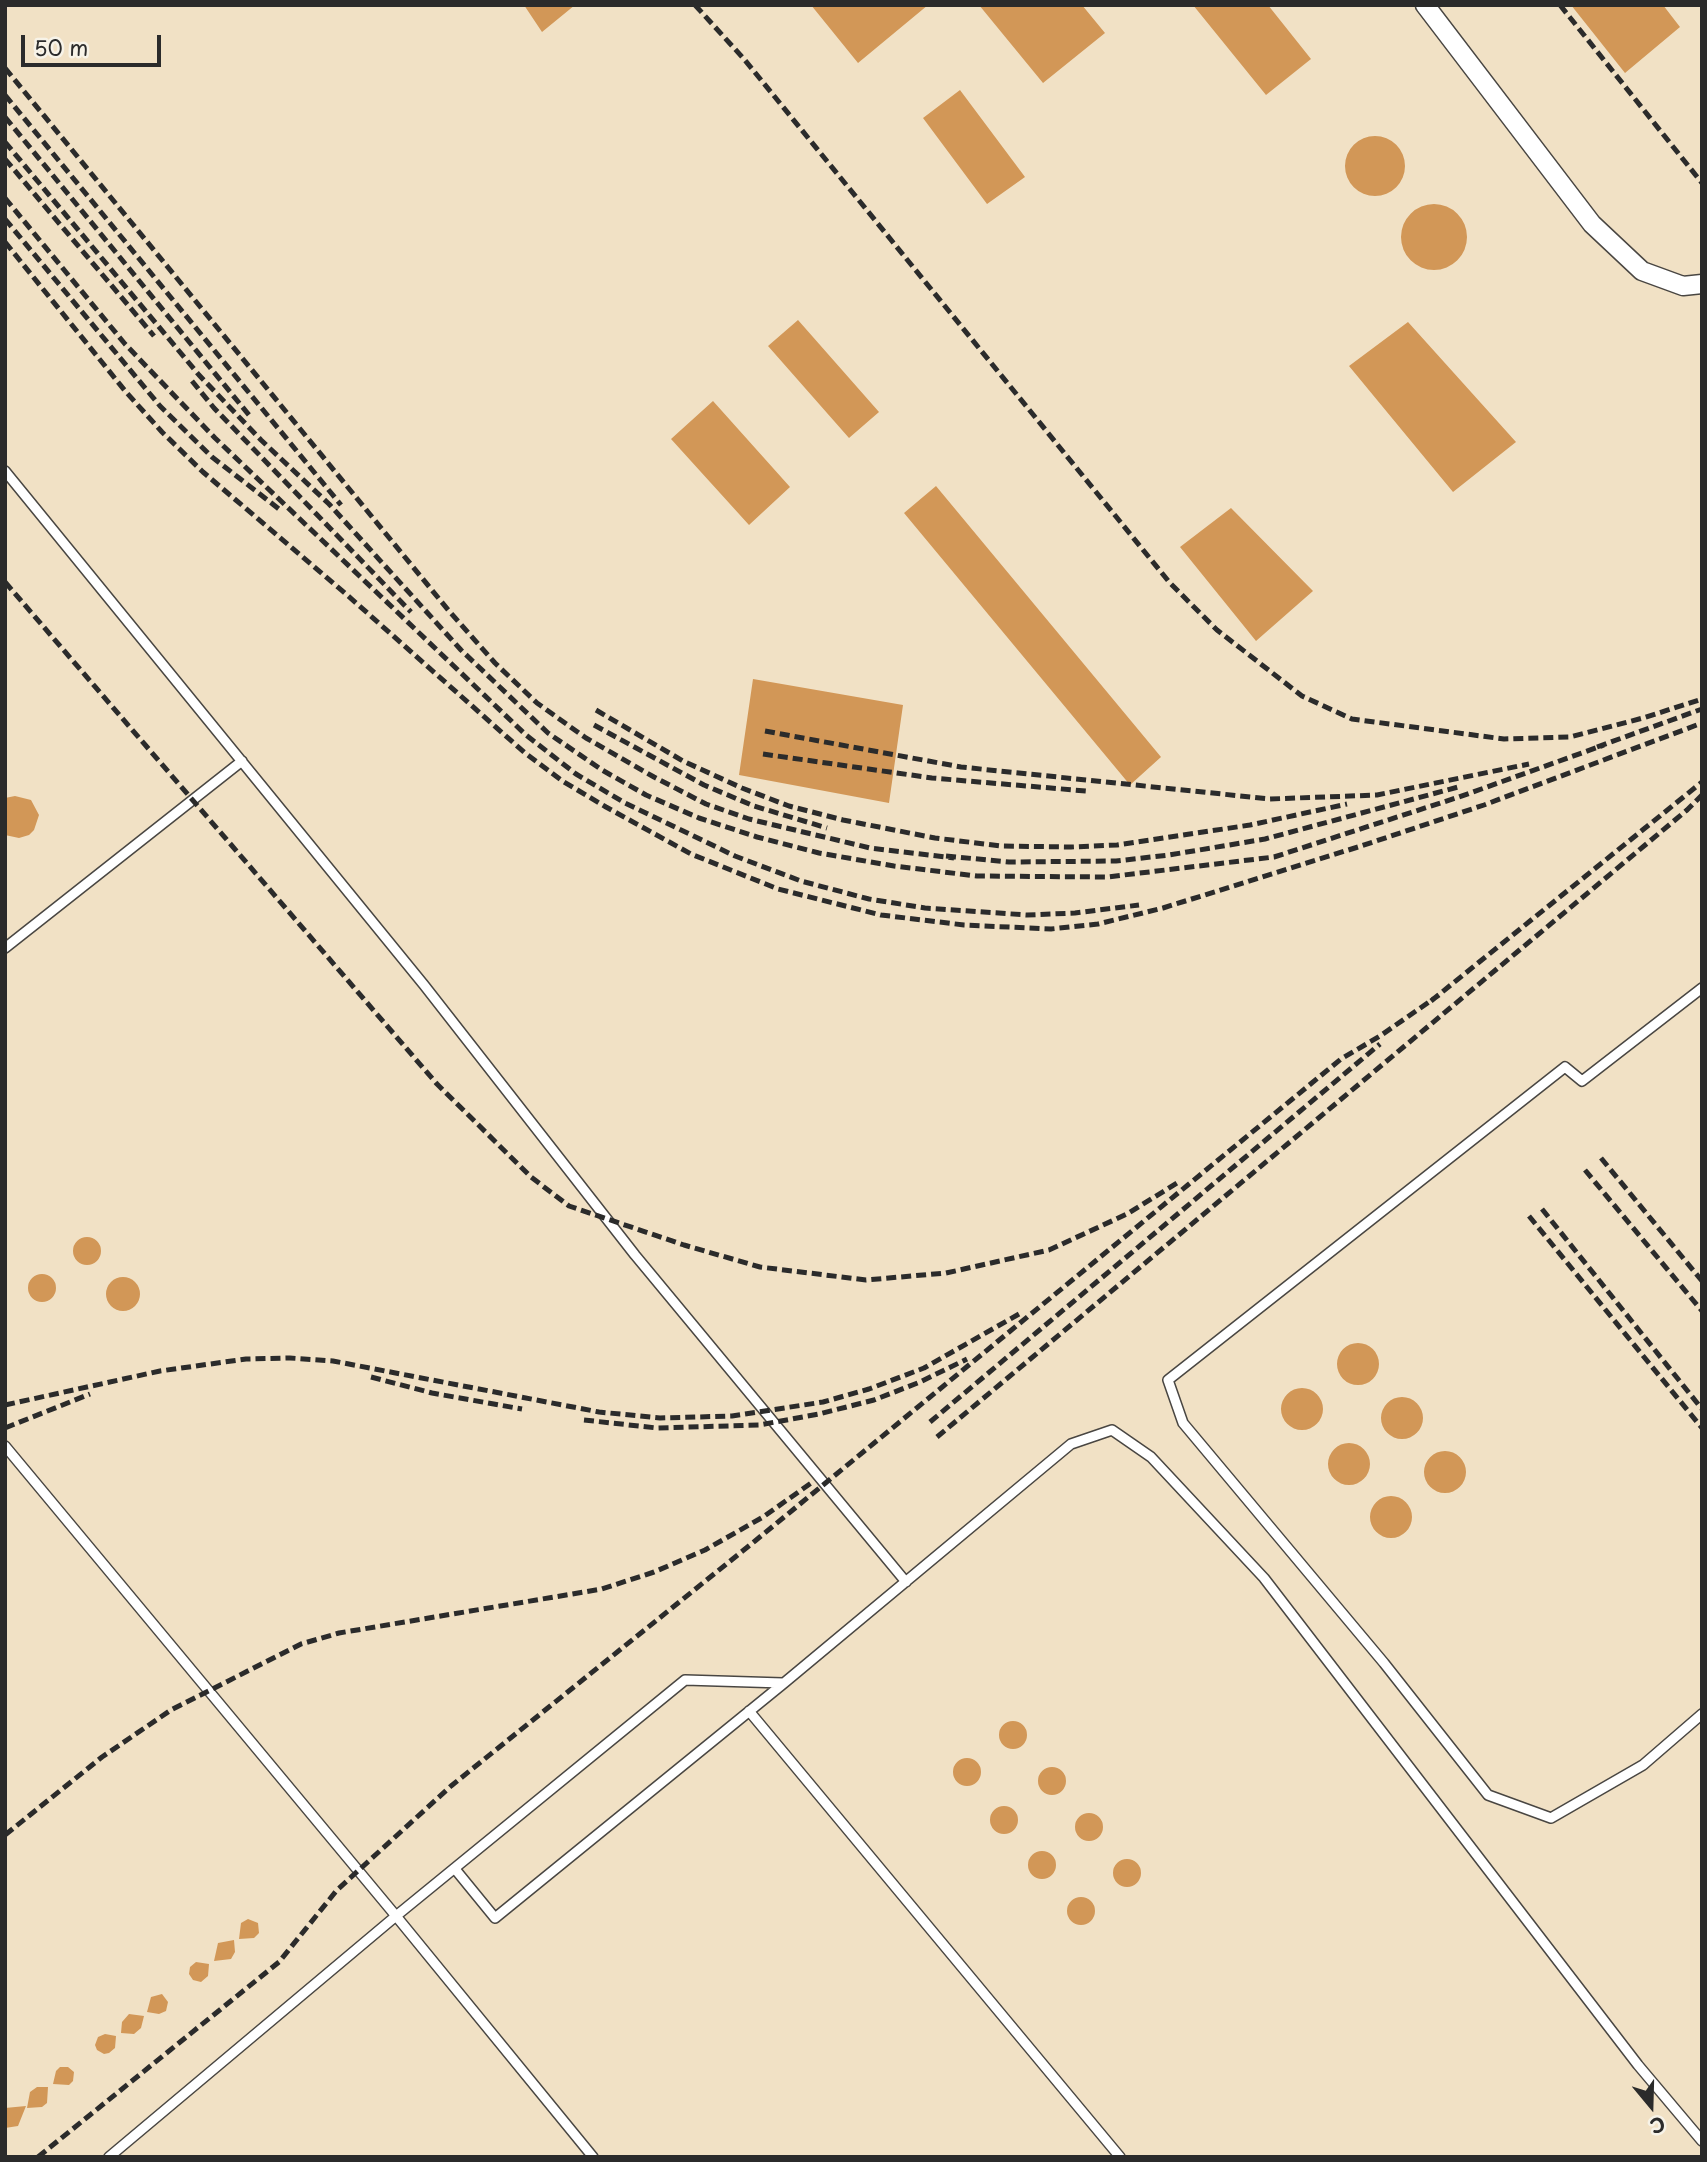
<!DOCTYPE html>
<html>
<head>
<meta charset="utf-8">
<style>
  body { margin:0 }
  #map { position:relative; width:1707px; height:2162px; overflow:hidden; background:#f1e1c5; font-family:"Playpen Sans",sans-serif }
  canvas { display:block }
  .frame { position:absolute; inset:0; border:7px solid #2b2b2b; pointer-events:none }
  .north { position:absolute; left:1616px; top:2071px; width:70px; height:70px; -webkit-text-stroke:5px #f7f3e8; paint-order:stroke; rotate:161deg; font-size:19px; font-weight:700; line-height:28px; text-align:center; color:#2b2b2b }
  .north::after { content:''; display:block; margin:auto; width:24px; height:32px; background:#2b2b2b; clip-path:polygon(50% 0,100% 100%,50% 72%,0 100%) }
  .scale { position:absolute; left:21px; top:35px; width:140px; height:32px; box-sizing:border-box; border:4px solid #2b2b2b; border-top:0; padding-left:9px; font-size:21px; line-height:24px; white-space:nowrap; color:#2b2b2b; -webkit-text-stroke:5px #f7f3e8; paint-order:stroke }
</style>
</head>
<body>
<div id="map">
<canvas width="1707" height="2162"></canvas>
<div class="frame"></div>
<div class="north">С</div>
<div class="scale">50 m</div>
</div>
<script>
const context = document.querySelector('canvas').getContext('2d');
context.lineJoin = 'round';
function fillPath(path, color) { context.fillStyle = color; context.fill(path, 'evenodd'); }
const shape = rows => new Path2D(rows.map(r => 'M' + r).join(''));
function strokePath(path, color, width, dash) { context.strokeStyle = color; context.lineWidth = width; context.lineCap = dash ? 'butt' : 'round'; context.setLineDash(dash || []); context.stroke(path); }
fillPath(shape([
  [524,5,575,5,542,32],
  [811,5,928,5,858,63],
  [979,5,1082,5,1105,33,1043,83],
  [1193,5,1268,5,1311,59,1266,95],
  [1571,5,1663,5,1680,27,1625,73],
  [960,90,1025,177,987,204,923,118],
  '1345 166a30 30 0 1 1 60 0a30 30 0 1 1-60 0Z',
  '1401 237a33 33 0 1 1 66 0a33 33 0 1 1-66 0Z',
  [798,320,879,412,849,438,768,346],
  [1408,322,1516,442,1453,492,1349,366],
  [713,401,790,487,749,525,671,439],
  [936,486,1161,757,1130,785,904,513],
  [1231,508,1313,591,1256,641,1180,547],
  [753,679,903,705,889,803,739,775],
  [15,796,31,800,39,815,34,830,29,835,19,838,5,835,5,798],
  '73 1251a14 14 0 1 1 28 0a14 14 0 1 1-28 0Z',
  '28 1288a14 14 0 1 1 28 0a14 14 0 1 1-28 0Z',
  '106 1294a17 17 0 1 1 34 0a17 17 0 1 1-34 0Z',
  '1337 1364a21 21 0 1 1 42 0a21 21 0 1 1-42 0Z',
  '1281 1409a21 21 0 1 1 42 0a21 21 0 1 1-42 0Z',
  '1381 1418a21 21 0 1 1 42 0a21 21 0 1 1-42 0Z',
  '1328 1464a21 21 0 1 1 42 0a21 21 0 1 1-42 0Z',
  '1424 1472a21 21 0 1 1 42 0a21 21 0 1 1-42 0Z',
  '1370 1517a21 21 0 1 1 42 0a21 21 0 1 1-42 0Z',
  '999 1735a14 14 0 1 1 28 0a14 14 0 1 1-28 0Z',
  '953 1772a14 14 0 1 1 28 0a14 14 0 1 1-28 0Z',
  '1038 1781a14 14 0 1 1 28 0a14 14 0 1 1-28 0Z',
  '990 1820a14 14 0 1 1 28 0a14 14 0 1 1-28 0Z',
  '1075 1827a14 14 0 1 1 28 0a14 14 0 1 1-28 0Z',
  '1028 1865a14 14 0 1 1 28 0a14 14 0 1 1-28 0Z',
  '1113 1873a14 14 0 1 1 28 0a14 14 0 1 1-28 0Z',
  '1067 1911a14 14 0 1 1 28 0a14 14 0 1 1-28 0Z',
  [248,1919,258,1923,259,1933,254,1938,239,1939,241,1923],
  [234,1940,235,1952,231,1959,214,1961,218,1943],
  [196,1962,209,1964,208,1976,201,1982,193,1980,189,1974,190,1967],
  [162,1994,168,2002,166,2011,159,2014,147,2012,151,1997],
  [129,2014,144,2016,141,2028,134,2034,121,2033,122,2022],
  [105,2034,116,2036,115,2048,109,2053,104,2054,97,2050,95,2045,98,2037],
  [60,2067,68,2067,74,2072,73,2081,69,2085,53,2084,56,2071],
  [37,2087,48,2087,47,2103,42,2107,27,2108,30,2092],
  [26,2106,18,2126,5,2128,5,2108]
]), '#d29757');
const lane = shape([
  [5,471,424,985,635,1255,906,1582],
  [5,948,242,761],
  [1702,988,1582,1081,1565,1067,1168,1380,1183,1423,1384,1663,1488,1795,1551,1818,1643,1765,1702,1714],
  [5,1446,396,1916,593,2157],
  [749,1711,1120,2157],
  [455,1869,495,1918,784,1683,1071,1444,1112,1430,1151,1457,1264,1578,1638,2065,1702,2141],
  [109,2157,396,1916,685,1680,783,1683]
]);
const street = shape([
  [1425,5,1592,224,1642,271,1683,286,1702,284]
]);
strokePath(lane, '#494642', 12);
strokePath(street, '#494642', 21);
strokePath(lane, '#fff', 9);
strokePath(street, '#fff', 18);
strokePath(shape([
  [695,5,744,59,1170,583,1217,630,1302,696,1352,719,1504,739,1570,737,1643,718,1702,699],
  [1560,5,1702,183],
  [5,68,449,611,495,663,537,703,586,738,654,777,706,804,749,819,870,848,954,858],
  [5,95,341,505],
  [5,117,249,415],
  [5,142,199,375,261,440,329,504,461,650,548,733,602,770,646,795,699,818,757,837,819,853,894,866,977,876,1107,877,1274,857,1459,797,1604,745],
  [5,159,154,336],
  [5,198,125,344,215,438,526,735,576,774,625,803,735,856,801,881,869,899,925,908,1027,915,1075,913,1139,905],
  [5,219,160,406,212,457,279,509],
  [5,242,126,392,162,432,203,472,346,594,525,753,564,782,606,807,691,854,778,889,881,915,964,925,1051,929,1098,924,1163,908,1358,847,1484,805,1702,723],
  [192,381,214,408,411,612],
  [5,582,437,1084,531,1177,569,1206,684,1245,760,1267,866,1280,946,1273,1049,1250,1127,1214,1177,1183],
  [596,710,683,761,742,788,789,806,843,820,935,838,1001,846,1071,847,1117,845,1250,825,1347,804],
  [594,725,704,785,754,806,827,828],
  [765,731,961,767,1270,799,1377,795,1529,764],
  [1597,747,1702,709],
  [763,754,932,778,1086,791],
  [946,856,1009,862,1116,861,1169,855,1265,839,1462,786],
  [1431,1001,1702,782],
  [1601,1158,1702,1281],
  [1585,1170,1702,1311],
  [1542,1209,1702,1409],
  [1529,1216,1702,1428],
  [371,1377,432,1393,522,1409],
  [5,1405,160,1371,246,1359,290,1358,333,1361,599,1412,660,1418,732,1416,823,1402,869,1389,924,1368,1019,1314],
  [584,1420,657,1428,759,1425,819,1414,874,1400,920,1382,967,1359],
  [930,1422,1380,1044],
  [5,1428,90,1394],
  [937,1437,1687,810,1702,795],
  [5,1835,102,1757,171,1710,301,1644,339,1633,602,1589,654,1572,705,1550,763,1517,814,1481],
  [38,2157,279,1962,337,1890,451,1786,755,1541,1341,1059,1380,1036,1439,995]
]), '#2b2b2b', 5, [10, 5]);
</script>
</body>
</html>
